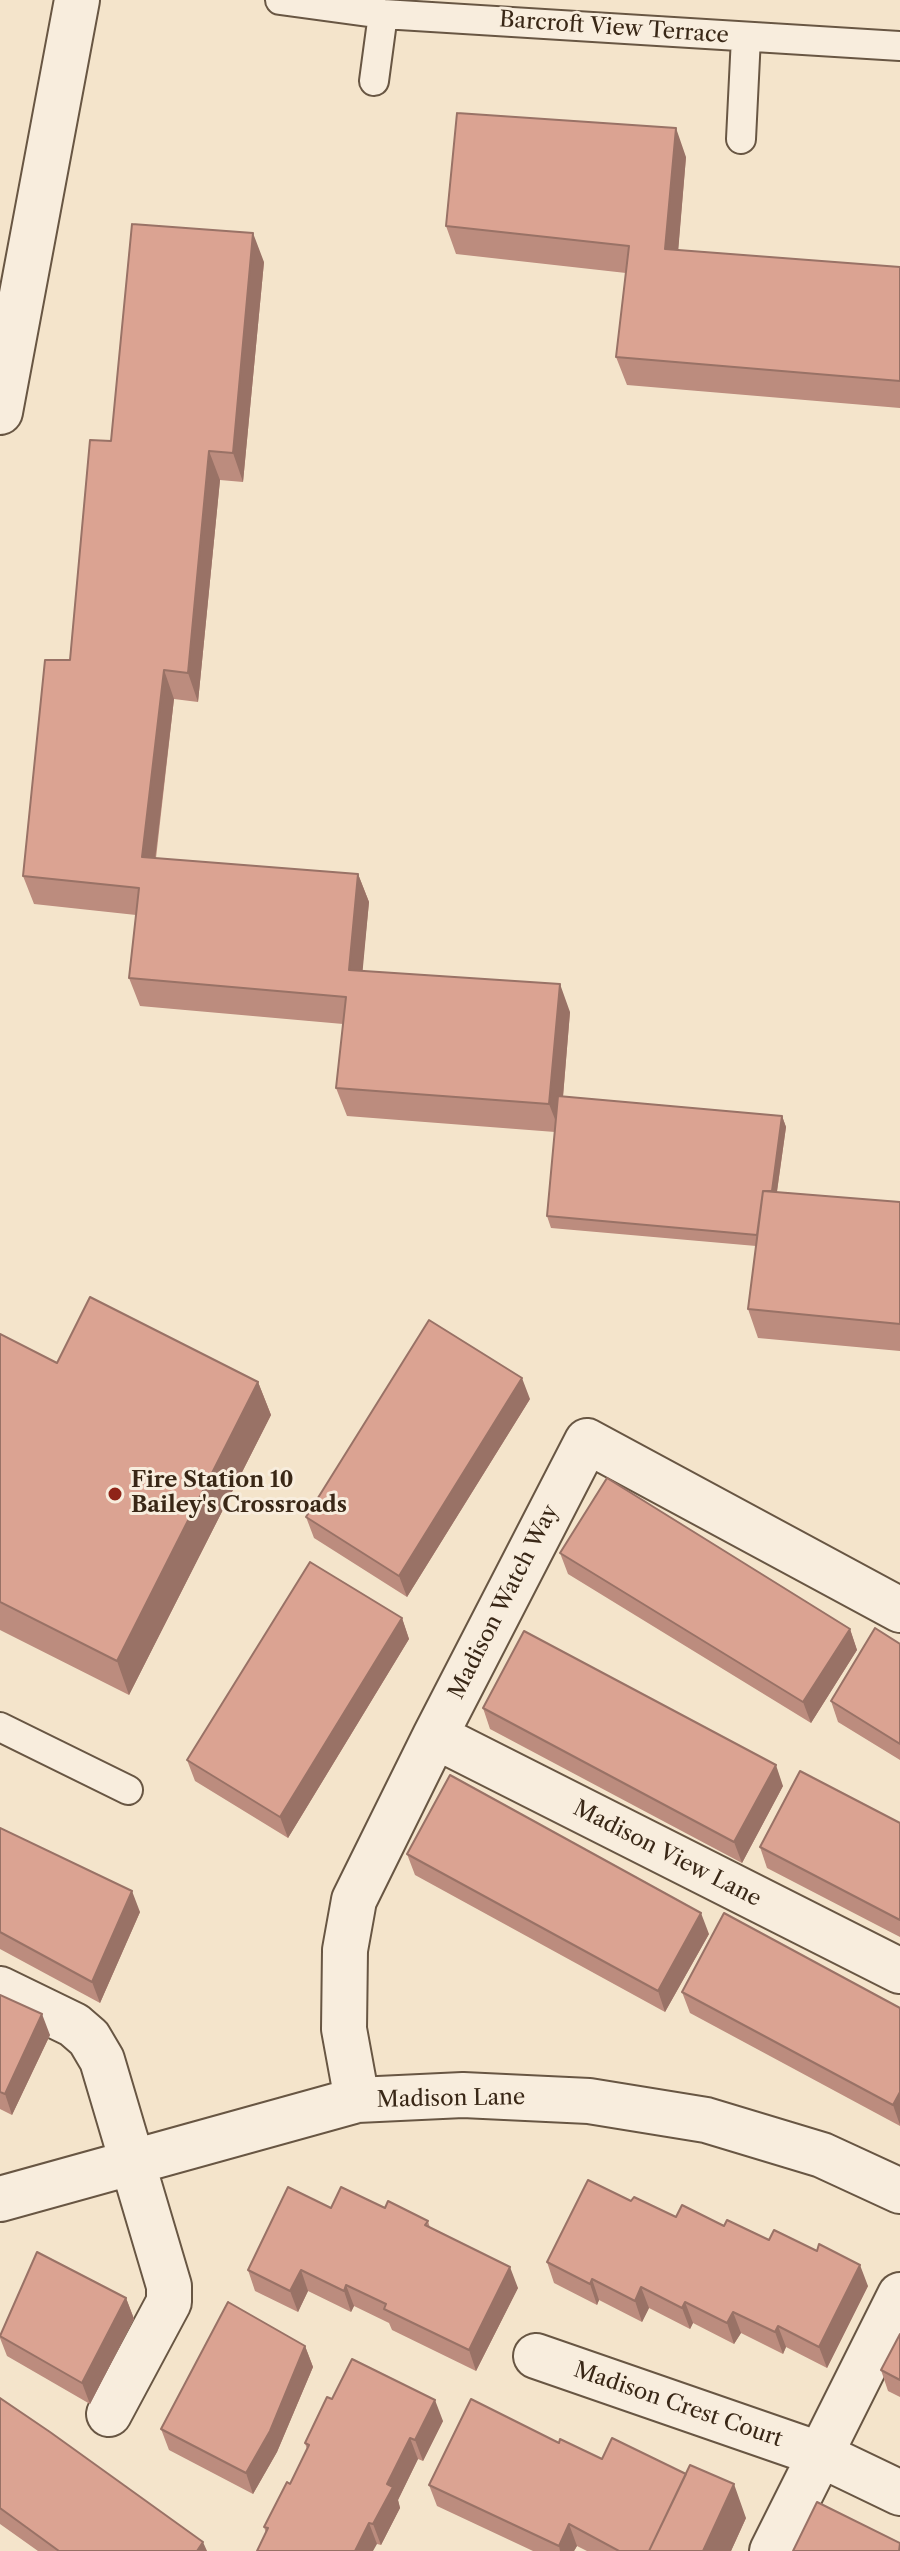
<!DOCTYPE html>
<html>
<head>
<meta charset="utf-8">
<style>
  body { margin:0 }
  canvas { display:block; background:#f4e4cb }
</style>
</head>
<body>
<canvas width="900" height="2551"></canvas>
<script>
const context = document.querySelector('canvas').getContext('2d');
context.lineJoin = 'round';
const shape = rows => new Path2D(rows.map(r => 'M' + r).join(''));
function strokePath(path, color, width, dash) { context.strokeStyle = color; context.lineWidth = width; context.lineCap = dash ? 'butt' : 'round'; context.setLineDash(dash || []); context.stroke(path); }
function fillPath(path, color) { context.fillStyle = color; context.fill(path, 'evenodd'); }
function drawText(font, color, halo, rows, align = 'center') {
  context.font = font + ' "Libre Caslon Text",serif'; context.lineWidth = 6; context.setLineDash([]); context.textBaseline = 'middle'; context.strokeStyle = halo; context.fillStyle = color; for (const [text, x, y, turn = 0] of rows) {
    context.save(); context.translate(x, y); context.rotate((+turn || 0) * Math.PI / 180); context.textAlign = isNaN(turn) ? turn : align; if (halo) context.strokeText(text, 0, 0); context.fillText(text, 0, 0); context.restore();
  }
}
const lane = shape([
  [280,0,383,14,900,46],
  [374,81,383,14],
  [741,139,746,37],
  [0,1727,128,1790]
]);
const street = shape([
  [0,412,77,0],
  [435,1736,900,1971],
  [0,1989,74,2025,89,2038,102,2060,169,2286,169,2302,109,2414],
  [357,2100,344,2029,345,1950,354,1900,435,1736,587,1441,900,1610],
  [0,2199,357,2100,463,2095,589,2101,706,2120,822,2155,900,2191],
  [536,2356,819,2454,900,2493],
  [772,2551,900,2295]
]);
strokePath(lane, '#685643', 32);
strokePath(street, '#685643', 48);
strokePath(lane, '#f8eddd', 28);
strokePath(street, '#f8eddd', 44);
fillPath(shape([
  [686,157,678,250,900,267,900,408,627,385,616,357,626,273,456,254,446,226],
  [264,262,243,482,220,480,198,702,174,699,156,858,358,874,369,902,362,971,570,1012,563,1097,782,1116,786,1127,777,1192,900,1202,900,1351,758,1338,748,1309,756,1246,551,1228,547,1216,555,1132,347,1116,336,1088,343,1024,140,1006,129,978,136,915,34,904,23,876,70,660,111,441],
  [0,1334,57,1363,258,1382,271,1415,129,1695,0,1630],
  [530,1399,407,1597,314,1538,306,1517],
  [560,1553,850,1629,857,1650,811,1723,568,1574],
  [402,1618,409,1639,288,1838,195,1781,187,1760],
  [900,1644,900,1760,838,1722,831,1701],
  [483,1708,783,1786,742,1863,490,1729],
  [900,1823,900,1937,767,1868,760,1847],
  [0,1828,140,1912,100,2003,0,1949],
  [407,1854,709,1934,665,2012,415,1875],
  [682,1992,900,2008,900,2126,690,2013],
  [0,1995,50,2035,12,2115,0,2109],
  [631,2201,676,2217,724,2226,769,2240,868,2286,827,2368,786,2347,783,2354,741,2333,734,2344,693,2323,690,2329,649,2308,642,2322,599,2300,597,2305,554,2283,547,2262],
  [331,2208,385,2208,428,2221,430,2228,518,2288,476,2371,392,2330,389,2323,354,2306,351,2312,308,2291,298,2312,255,2291,248,2270],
  [126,2298,134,2319,90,2404,7,2356,0,2338,0,2334],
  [900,2334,900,2397,888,2391,881,2370],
  [305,2346,313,2367,277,2452,253,2494,169,2450,161,2429],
  [0,2398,207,2551,38,2551,0,2524],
  [332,2399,443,2421,423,2461,418,2459,398,2500,400,2508,381,2545,377,2544,266,2533,264,2527,290,2484,307,2449,305,2443],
  [559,2443,602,2459,746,2518,731,2551,587,2551,577,2546,574,2551,533,2551,437,2506,429,2485]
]), '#bc8c7e');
fillPath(shape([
  [676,128,686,157,676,277,665,249],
  [253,233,264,262,243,482,233,453],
  [209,451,220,480,198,702,188,673],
  [164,670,174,699,152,885,142,857],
  [358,874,369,902,360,999,349,970],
  [560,984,570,1012,560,1132,549,1104],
  [782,1116,786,1127,769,1247,765,1236],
  [522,1378,530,1399,407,1597,399,1576],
  [258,1382,271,1415,129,1695,117,1661],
  [402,1618,409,1639,288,1838,280,1817],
  [850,1629,857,1650,811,1723,803,1702],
  [776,1765,783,1786,742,1863,734,1842],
  [132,1891,140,1912,100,2003,92,1982],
  [701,1913,709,1934,665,2012,658,1991],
  [42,2014,50,2035,12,2115,5,2094],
  [900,2092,900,2125,893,2105],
  [860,2265,868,2286,827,2368,819,2347],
  [510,2267,518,2288,476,2371,469,2350],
  [301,2270,308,2291,298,2312,290,2291],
  [592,2279,599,2300,597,2305,590,2284],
  [346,2285,354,2306,351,2312,344,2291],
  [641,2287,649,2308,642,2322,635,2301],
  [126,2298,134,2319,90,2404,82,2383],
  [685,2302,693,2323,690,2329,682,2308],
  [733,2312,741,2333,734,2344,727,2323],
  [778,2326,786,2347,783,2354,775,2332],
  [305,2346,313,2367,277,2452,253,2494,246,2473],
  [435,2400,443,2421,423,2461,415,2440],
  [410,2438,418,2459,398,2500,400,2508,381,2545,373,2524,387,2484],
  [734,2484,746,2518,731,2551,703,2551],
  [369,2523,377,2544,373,2551,355,2551],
  [569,2524,577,2546,574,2551,560,2551,559,2546],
  [203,2542,207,2551,197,2551]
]), '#997266');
const building = shape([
  [457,113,676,128,665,249,900,267,900,381,616,357,629,246,446,226,457,113],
  [132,224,253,233,233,453,209,451,188,673,164,670,142,857,358,874,349,970,560,984,549,1104,336,1088,346,997,129,978,139,888,23,876,45,660,70,660,90,440,111,441,132,224],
  [558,1096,782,1116,772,1191,763,1191,757,1235,547,1216,558,1096],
  [763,1191,900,1202,900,1324,748,1309,763,1191],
  [90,1297,258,1382,117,1661,0,1602,0,1334,57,1363,90,1297],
  [429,1320,522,1378,399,1576,306,1517,429,1320],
  [607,1478,850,1629,803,1702,560,1553,607,1478],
  [310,1562,402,1618,280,1817,187,1760,310,1562],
  [875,1628,900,1644,900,1744,831,1701,875,1628],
  [524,1631,776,1765,734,1842,483,1708,524,1631],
  [800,1771,900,1823,900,1920,760,1847,800,1771],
  [450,1775,701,1913,658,1991,407,1854,450,1775],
  [0,1828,132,1891,92,1982,0,1932,0,1828],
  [724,1913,900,2008,900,2092,893,2105,682,1992,724,1913],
  [0,1995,42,2014,5,2094,0,2092,0,1995],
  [588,2180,631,2201,634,2197,676,2217,682,2205,724,2226,727,2220,769,2240,774,2230,817,2251,819,2244,860,2265,819,2347,778,2326,775,2332,733,2312,727,2323,685,2302,682,2308,641,2287,635,2301,592,2279,590,2284,547,2262,588,2180],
  [288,2187,331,2208,341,2187,385,2208,388,2201,428,2221,425,2225,510,2267,469,2350,384,2309,386,2304,346,2285,344,2291,301,2270,290,2291,248,2270,288,2187],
  [37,2252,126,2298,82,2383,0,2336,37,2252],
  [228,2302,305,2346,270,2431,246,2473,161,2429,228,2302],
  [900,2334,900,2380,881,2370,900,2334],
  [352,2359,435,2400,415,2440,410,2438,387,2484,393,2487,373,2524,369,2523,355,2551,257,2551,268,2528,264,2527,287,2482,290,2484,309,2445,305,2443,327,2397,332,2399,352,2359],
  [0,2398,50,2432,203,2542,197,2551,59,2551,0,2508,0,2398],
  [471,2399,559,2443,560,2439,602,2459,612,2438,686,2474,649,2551,619,2551,569,2524,559,2546,429,2485,471,2399],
  [690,2465,734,2484,703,2551,649,2551,690,2465],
  [817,2502,900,2543,899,2551,793,2551,817,2502]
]);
fillPath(building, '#dba392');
strokePath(building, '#997266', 2);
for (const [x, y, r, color] of [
  [115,1494,8,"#8f2418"]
]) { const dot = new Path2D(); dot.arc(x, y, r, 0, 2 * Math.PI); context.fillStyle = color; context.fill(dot); strokePath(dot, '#f8eddd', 3); }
drawText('22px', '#392716', '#f8eddd', [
  ["Barcroft View Terrace",614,28,4],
  ["Madison Watch Way",504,1602,-63],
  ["Madison View Lane",667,1854,27],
  ["Madison Lane",451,2099,-1],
  ["Madison Crest Court",678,2405,19]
]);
drawText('bold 22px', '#392716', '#f8eddd', [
  ["Fire Station 10",131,1481],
  ["Bailey's Crossroads",131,1506]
], 'left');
</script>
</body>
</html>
